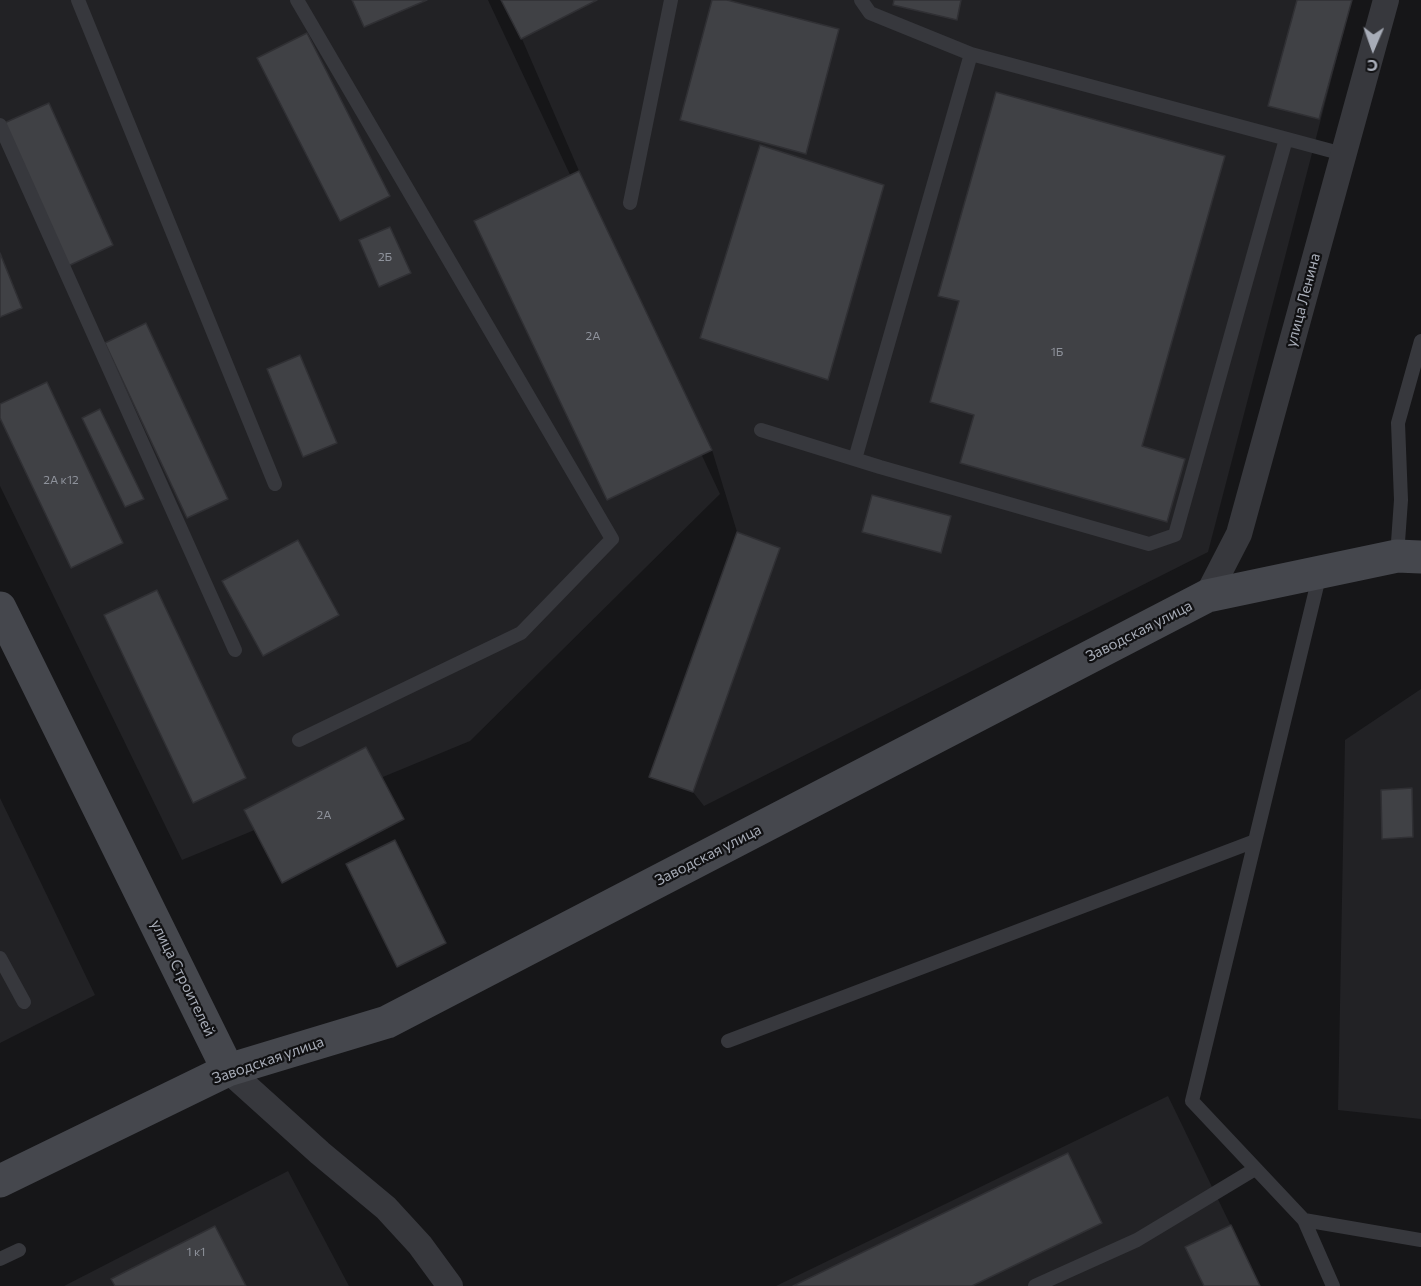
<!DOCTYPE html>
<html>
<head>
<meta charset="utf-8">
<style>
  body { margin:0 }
  #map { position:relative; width:1421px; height:1286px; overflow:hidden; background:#161618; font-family:Commissioner,sans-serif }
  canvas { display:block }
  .north { position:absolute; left:1343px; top:18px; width:60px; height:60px; -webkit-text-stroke:4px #111113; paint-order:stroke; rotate:182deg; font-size:16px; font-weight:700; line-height:24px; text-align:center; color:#a8adb8 }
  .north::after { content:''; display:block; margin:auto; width:21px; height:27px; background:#a8adb8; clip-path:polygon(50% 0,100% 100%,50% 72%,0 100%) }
</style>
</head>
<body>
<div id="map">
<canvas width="1421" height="1286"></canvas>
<div class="north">С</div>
</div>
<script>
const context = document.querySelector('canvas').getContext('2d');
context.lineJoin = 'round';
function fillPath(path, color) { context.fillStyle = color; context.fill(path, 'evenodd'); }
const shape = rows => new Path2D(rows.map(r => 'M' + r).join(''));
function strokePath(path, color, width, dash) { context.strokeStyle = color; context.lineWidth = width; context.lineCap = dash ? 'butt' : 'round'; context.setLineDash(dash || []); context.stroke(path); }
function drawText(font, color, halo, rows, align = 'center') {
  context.font = font + ' Commissioner,sans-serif'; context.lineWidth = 4.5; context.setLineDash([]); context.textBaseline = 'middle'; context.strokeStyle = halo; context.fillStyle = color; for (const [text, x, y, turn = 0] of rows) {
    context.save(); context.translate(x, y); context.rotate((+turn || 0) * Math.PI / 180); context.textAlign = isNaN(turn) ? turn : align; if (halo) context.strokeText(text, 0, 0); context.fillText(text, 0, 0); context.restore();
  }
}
fillPath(shape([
  [0,0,488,0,720,494,470,741,182,860,0,486],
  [501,0,1352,0,1208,552,704,806,693,792,649,777,737,532,712,450,579,171,522,39],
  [1421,689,1421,1119,1338,1110,1345,740],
  [0,798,95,995,0,1043],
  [1168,1096,1260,1286,776,1286],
  [288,1171,349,1286,64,1286]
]), '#222225');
const building = shape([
  [352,0,427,0,364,27,352,0],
  [501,0,597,0,521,39,501,0],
  [712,0,727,0,839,29,806,154,680,120,712,0],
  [894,0,961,0,957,20,893,5,894,0],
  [1297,0,1352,0,1319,119,1268,106,1297,0],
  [307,33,390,196,340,221,257,58,307,33],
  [996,92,1225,156,1142,446,1185,459,1167,522,960,463,974,415,930,402,959,301,938,296,996,92],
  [49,103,113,245,66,267,2,124,49,103],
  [760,145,884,185,828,380,700,338,760,145],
  [579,171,712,450,607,500,474,221,579,171],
  [390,227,411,273,379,287,359,240,390,227],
  [0,253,22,308,0,317,0,253],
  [146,323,228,499,187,518,105,343,146,323],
  [300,355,337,443,303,457,267,369,300,355],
  [47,382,123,543,71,568,0,418,0,404,47,382],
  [100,409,144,499,125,507,82,418,100,409],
  [872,495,951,516,941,553,862,532,872,495],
  [737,532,780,548,693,792,649,777,737,532],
  [298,540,339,615,263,656,222,581,298,540],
  [157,590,246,778,193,803,104,615,157,590],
  [366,747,404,819,282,883,244,810,366,747],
  [1412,788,1413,837,1382,839,1381,790,1412,788],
  [395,840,446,943,397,967,346,864,395,840],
  [1068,1153,1102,1223,972,1286,793,1286,1068,1153],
  [1231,1225,1260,1286,1204,1286,1185,1247,1231,1225],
  [215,1226,246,1286,115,1286,111,1279,215,1226]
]);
fillPath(building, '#404145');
strokePath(building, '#303034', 1.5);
strokePath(shape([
  [78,0,275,484],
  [297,0,612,539,521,633,299,740],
  [861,0,870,13,971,54,1343,154],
  [0,125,235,650],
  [630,203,671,0],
  [761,430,880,467,1149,544,1175,535,1286,139],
  [855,459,971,54],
  [1397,556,1401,500,1398,423,1421,341],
  [1320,573,1192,1101,1304,1220,1421,1240],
  [0,958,24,1002],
  [728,1041,1255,841],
  [1304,1220,1333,1286],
  [0,1259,19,1250],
  [1035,1286,1137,1240,1255,1169]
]), '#37383d', 14);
strokePath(shape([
  [1207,596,1239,534,1386,0],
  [228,1070,320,1153,386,1208,420,1245,450,1286]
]), '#37383d', 26);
strokePath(shape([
  [0,608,228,1070],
  [0,1181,228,1070,387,1022,1207,596,1397,556,1421,557]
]), '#45474d', 33);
drawText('12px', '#8e929b', null, [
  ["2Б",385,257],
  ["2А",593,336],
  ["1Б",1057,352],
  ["2А к12",61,480],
  ["2А",324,815],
  ["1 к1",196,1252]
]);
drawText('15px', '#a8adb8', '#111113', [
  ["улица Ленина",1303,300,-75],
  ["Заводская улица",1139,631,-27],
  ["Заводская улица",708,855,-27],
  ["улица Строителей",183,978,64],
  ["Заводская улица",268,1060,-19]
]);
</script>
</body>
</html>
